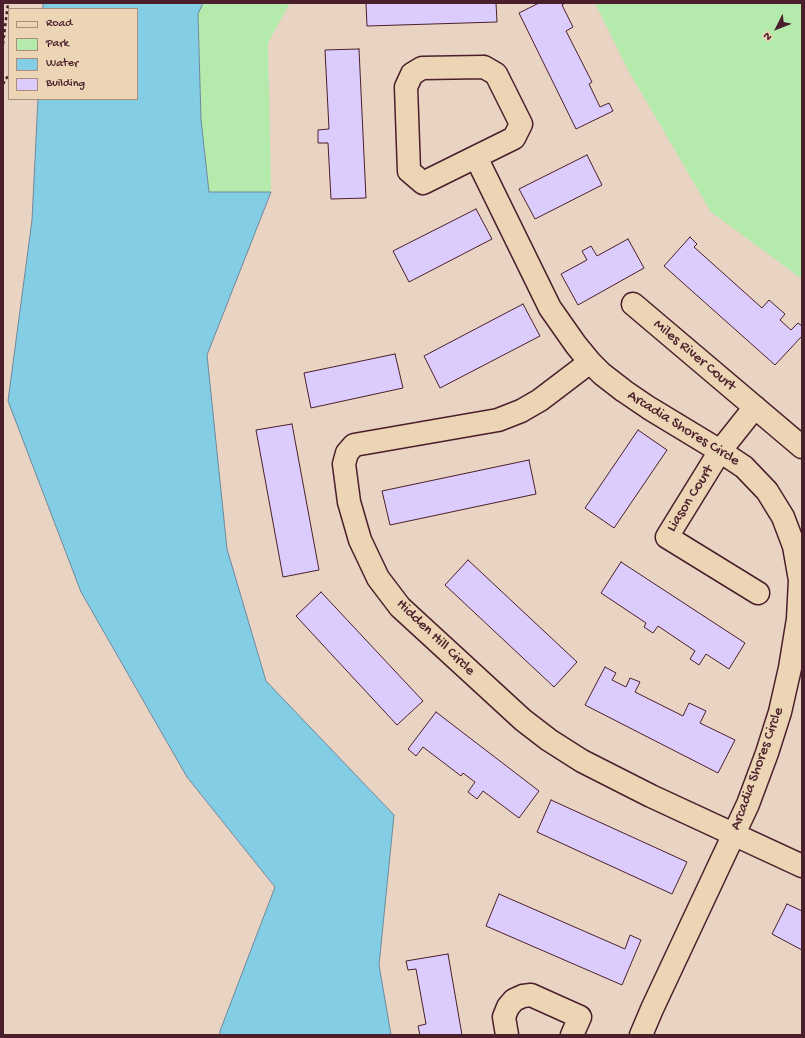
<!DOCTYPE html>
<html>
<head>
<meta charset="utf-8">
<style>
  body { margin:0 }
  #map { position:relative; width:805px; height:1038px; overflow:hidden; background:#e9d3c3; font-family:"Gochi Hand",sans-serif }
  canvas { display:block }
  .frame { position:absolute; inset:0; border:4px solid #4a1f2b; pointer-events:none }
  .legend { position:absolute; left:8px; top:8px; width:130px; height:92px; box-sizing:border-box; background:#ecd5b5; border:1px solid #ab8c7e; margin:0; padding:5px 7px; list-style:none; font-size:12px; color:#4a1f2b }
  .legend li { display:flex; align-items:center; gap:8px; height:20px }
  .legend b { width:20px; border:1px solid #ab8c7e }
  .north { position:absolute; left:757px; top:8px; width:40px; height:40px; -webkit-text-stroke:3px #ecd5b5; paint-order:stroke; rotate:228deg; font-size:11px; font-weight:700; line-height:16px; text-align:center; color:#4a1f2b }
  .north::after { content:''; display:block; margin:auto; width:14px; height:18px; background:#4a1f2b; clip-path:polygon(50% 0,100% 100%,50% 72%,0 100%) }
</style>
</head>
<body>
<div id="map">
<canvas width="805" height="1038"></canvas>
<div class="frame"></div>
<ul class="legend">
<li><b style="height:5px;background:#ecd5b5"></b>Road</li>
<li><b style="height:11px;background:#b4eaac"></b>Park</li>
<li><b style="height:11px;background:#84cee5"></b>Water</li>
<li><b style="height:11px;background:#dcccfd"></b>Building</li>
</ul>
<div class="north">N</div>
</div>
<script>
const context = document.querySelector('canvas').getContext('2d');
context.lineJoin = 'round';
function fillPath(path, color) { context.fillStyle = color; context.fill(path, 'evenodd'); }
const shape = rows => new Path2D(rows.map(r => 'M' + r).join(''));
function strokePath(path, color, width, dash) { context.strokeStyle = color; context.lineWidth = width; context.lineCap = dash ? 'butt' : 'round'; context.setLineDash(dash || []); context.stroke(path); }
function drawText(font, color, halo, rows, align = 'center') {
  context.font = font + ' "Gochi Hand",sans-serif'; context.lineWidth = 3; context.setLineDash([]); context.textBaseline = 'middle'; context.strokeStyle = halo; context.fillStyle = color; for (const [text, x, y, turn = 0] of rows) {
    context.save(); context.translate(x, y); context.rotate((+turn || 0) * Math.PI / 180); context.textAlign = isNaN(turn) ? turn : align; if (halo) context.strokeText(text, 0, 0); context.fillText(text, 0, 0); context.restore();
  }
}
fillPath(shape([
  [203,3,290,3,268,43,271,192,209,192,201,120,198,14],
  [595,3,802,3,802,279,711,212,628,70]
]), '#b4eaac');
const water = shape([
  [43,3,203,3,198,14,201,120,209,192,271,192,207,355,227,549,266,681,394,815,379,965,391,1035,220,1035,220,1031,275,887,187,777,81,592,8,401,32,220,38,99,137,99,137,9,43,9,43,3]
]);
fillPath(water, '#84cee5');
strokePath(water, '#6d889b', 1);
const building = shape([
  [366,3,496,3,497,22,367,26,366,3],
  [539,3,565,3,562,5,573,27,566,31,592,82,589,84,600,107,609,103,613,111,576,129,519,13,539,3],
  [359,49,366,198,331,199,328,143,318,143,318,130,329,129,325,50,359,49],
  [587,155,602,185,535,219,519,189,587,155],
  [476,209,492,239,409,282,393,251,476,209],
  [690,237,697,244,694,247,762,308,769,300,785,314,780,320,791,330,798,323,802,326,802,336,775,365,664,266,690,237],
  [628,239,644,268,578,305,561,274,587,260,582,251,591,246,597,256,628,239],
  [523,304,540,336,440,388,424,356,523,304],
  [395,354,403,388,311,408,304,373,395,354],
  [292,424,319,570,283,577,256,430,292,424],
  [638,430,667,450,614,528,585,508,638,430],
  [529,460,536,494,390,525,382,491,529,460],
  [468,560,577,662,554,687,445,585,468,560],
  [621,562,745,643,729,669,706,654,699,665,690,659,695,651,658,626,653,633,644,627,646,623,601,593,621,562],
  [321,592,423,701,397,725,296,616,321,592],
  [605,667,616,673,612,680,626,687,630,678,640,682,635,692,683,716,689,703,706,711,700,723,735,740,718,773,585,705,605,667],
  [436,712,539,791,519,818,483,791,477,799,468,792,475,782,463,773,461,776,423,747,416,756,408,749,436,712],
  [551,800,687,862,672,894,537,832,551,800],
  [499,894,625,949,630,935,641,940,622,985,486,926,499,894],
  [787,904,802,911,802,950,772,934,787,904],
  [448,954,462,1035,420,1035,418,1026,426,1024,416,969,408,970,406,961,448,954]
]);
fillPath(building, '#dcccfd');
strokePath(building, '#4a1f2b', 1);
const minor = shape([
  [484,67,496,74,521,124,514,138,423,183,409,171,406,87,412,74,422,68,484,67],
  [476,157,550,308,576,345,590,362,602,374,624,391,649,408,720,451,744,467,767,491,783,517,794,546,800,580,798,619,790,668,780,712,767,753,748,804,652,1009,641,1035],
  [633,304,802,447],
  [590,362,540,400,521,411,498,420,354,445,347,453,344,464,349,502,360,540,378,578,400,607,523,720,549,740,582,761,651,796,802,866],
  [755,407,720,451,667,537,758,593],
  [507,1035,504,1017,508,1007,514,1000,523,996,531,995,580,1017,572,1035]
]);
strokePath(minor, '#4a1f2b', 25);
strokePath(shape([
  [3,44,8,3],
  [3,84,9,74]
]), '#4a1f2b', 2.5, [3, 3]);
strokePath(minor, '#ecd5b5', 22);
drawText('15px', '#4a1f2b', '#ecd5b5', [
  ["Miles River Court",694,356,40],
  ["Arcadia Shores Circle",683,429,32],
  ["Liason Court",691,499,-58],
  ["Hidden Hill Circle",435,638,44],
  ["Arcadia Shores Circle",758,769,-70]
]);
</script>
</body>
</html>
